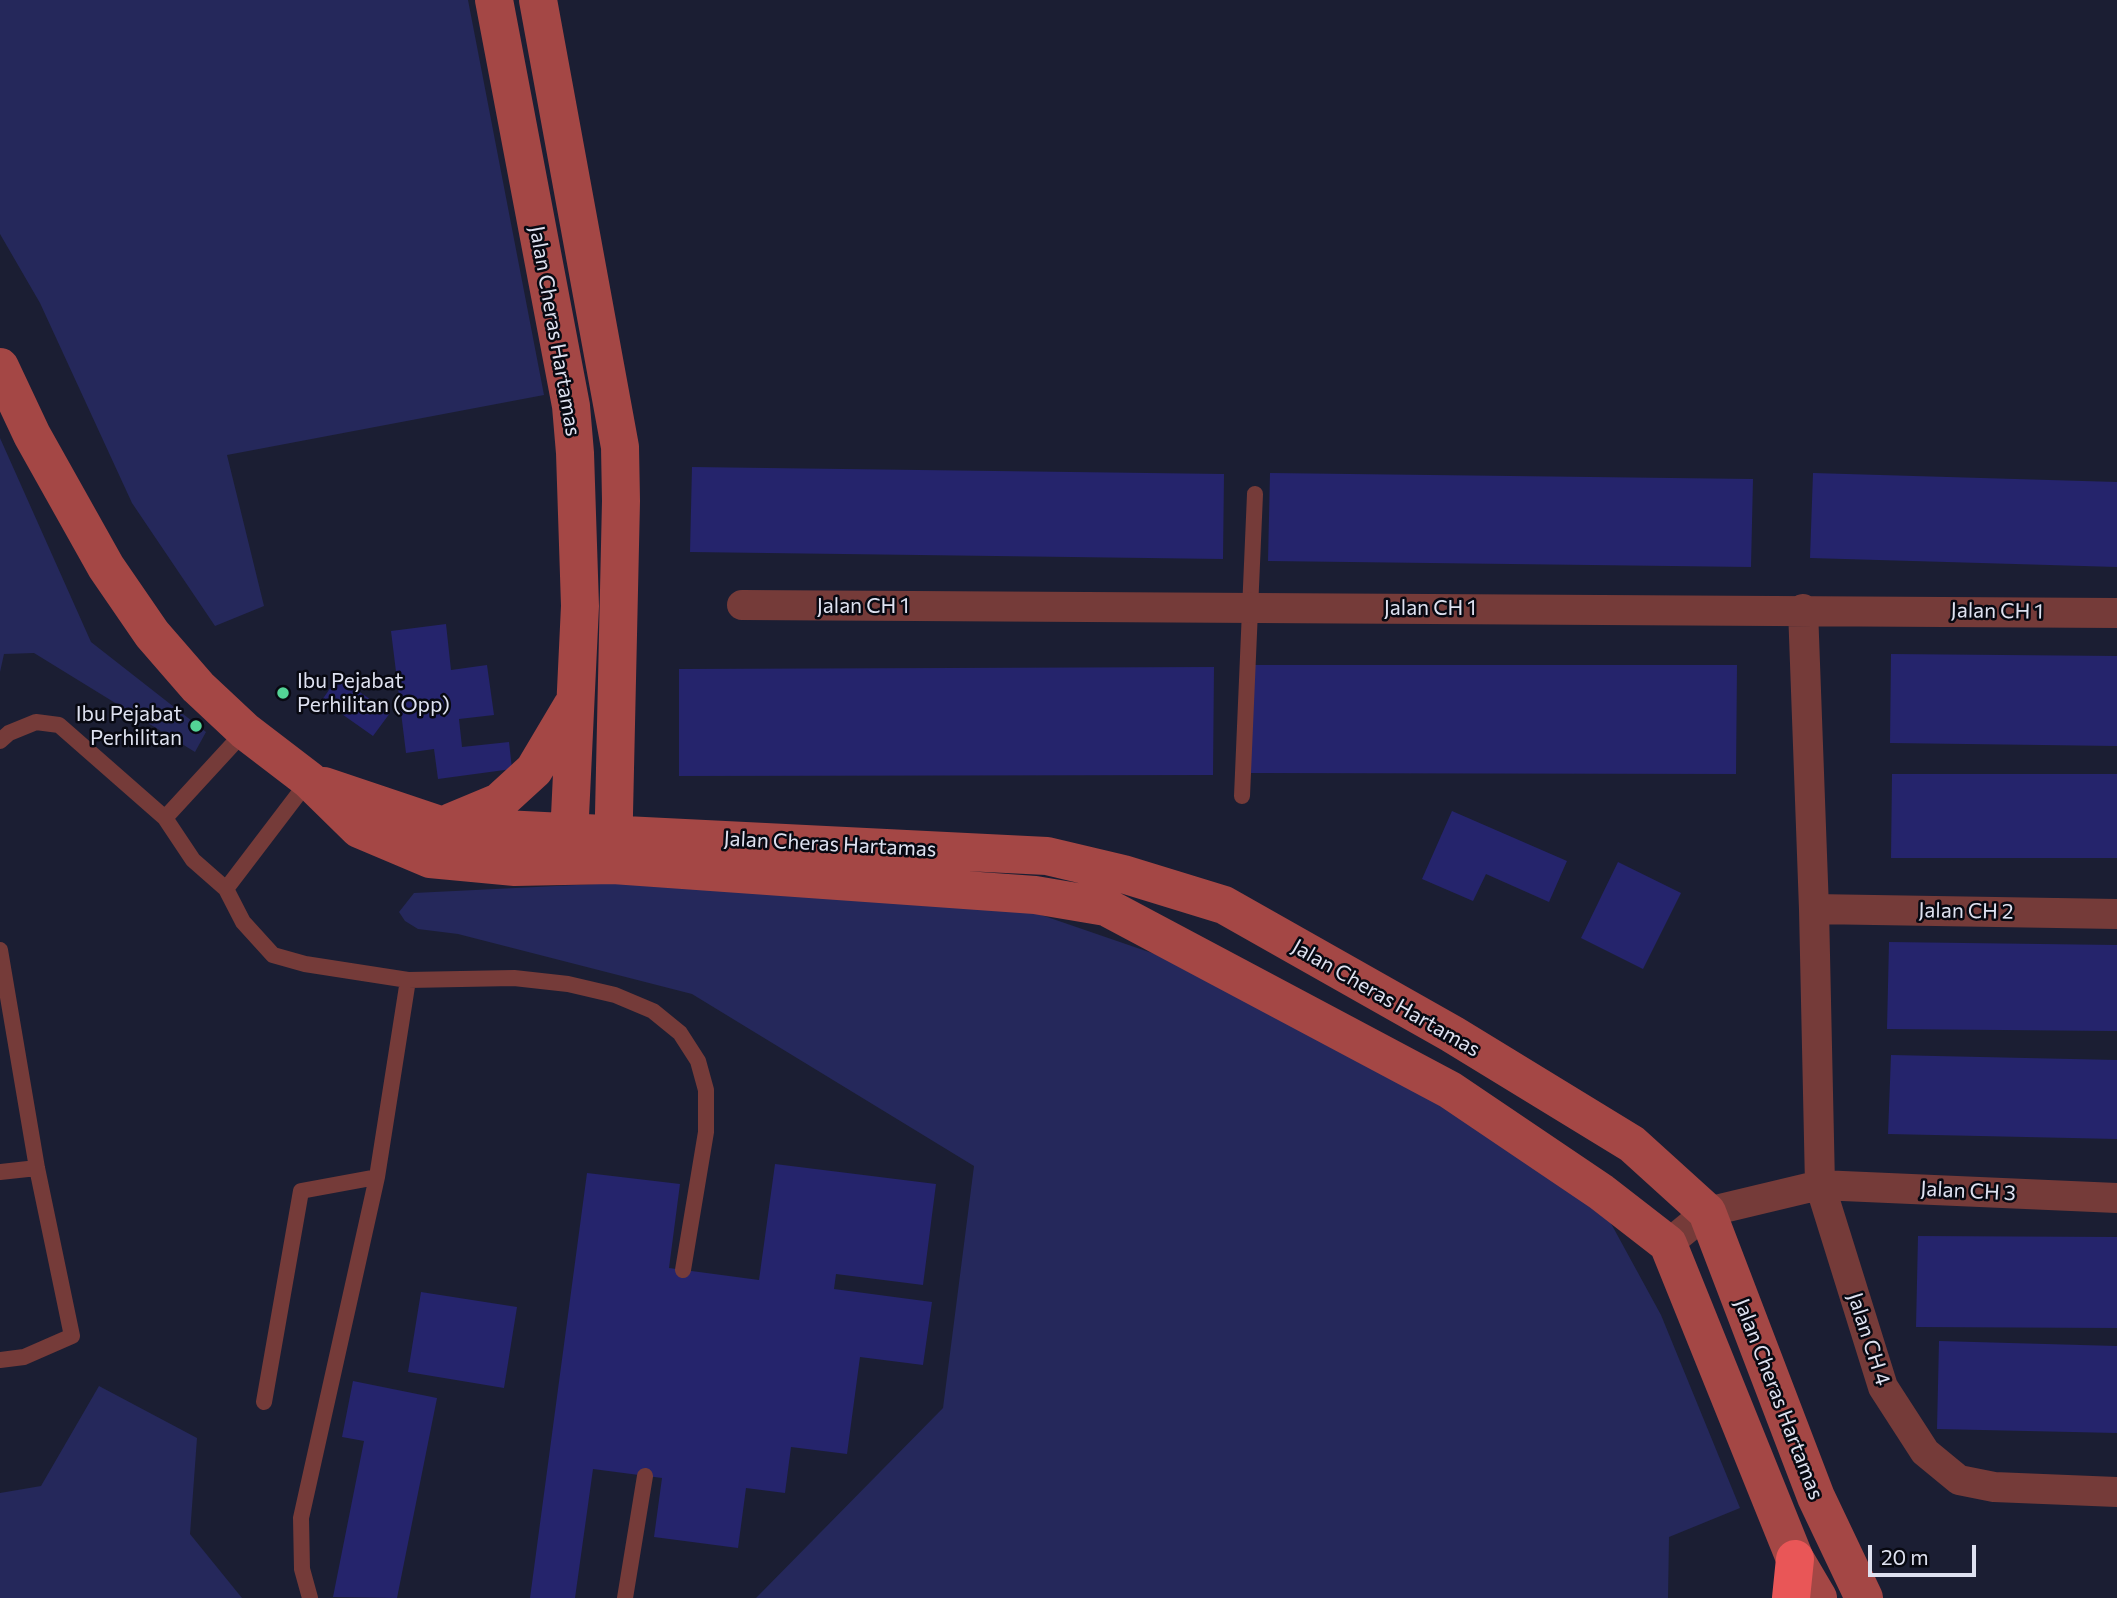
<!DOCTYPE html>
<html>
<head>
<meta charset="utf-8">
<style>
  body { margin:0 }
  #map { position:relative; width:2117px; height:1598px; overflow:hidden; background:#1b1e33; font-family:Commissioner,sans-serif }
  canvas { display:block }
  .scale { position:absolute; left:1868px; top:1545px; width:108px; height:32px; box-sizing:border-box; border:4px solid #dee1f0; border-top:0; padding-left:9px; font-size:21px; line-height:24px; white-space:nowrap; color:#dee1f0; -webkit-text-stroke:5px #080912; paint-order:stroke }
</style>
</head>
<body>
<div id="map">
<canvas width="2117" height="1598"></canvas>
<div class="scale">20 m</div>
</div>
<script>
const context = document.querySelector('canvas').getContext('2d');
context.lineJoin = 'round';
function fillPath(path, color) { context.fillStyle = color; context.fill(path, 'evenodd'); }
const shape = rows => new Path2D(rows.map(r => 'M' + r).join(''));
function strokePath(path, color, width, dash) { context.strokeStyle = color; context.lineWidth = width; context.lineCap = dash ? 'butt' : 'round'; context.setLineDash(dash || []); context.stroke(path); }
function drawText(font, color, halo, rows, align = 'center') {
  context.font = font + ' Commissioner,sans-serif'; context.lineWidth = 5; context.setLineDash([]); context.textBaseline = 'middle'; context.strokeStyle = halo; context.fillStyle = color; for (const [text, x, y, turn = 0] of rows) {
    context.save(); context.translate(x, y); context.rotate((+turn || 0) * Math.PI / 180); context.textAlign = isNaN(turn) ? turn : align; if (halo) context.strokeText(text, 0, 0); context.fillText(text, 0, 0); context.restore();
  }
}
fillPath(shape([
  [0,0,468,0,544,395,227,455,264,606,215,626,132,503,40,303,0,234],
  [0,438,91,642,206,732,195,752,34,653,4,654,0,672],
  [637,882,1021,908,1181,963,1465,1108,1602,1207,1661,1315,1740,1508,1669,1537,1668,1598,756,1598,943,1408,974,1166,692,994,458,934,418,929,405,921,399,912,414,893],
  [99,1386,197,1438,190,1534,242,1598,0,1598,0,1493,41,1486]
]), '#25285b');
fillPath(shape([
  [692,467,1224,474,1223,559,690,552],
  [1270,473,1753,479,1751,567,1268,561],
  [1813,473,2117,482,2117,567,1810,558],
  [446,624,451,670,487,665,494,715,459,719,462,747,509,742,512,769,438,779,434,749,406,753,391,631],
  [1891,654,2117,656,2117,746,1890,743],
  [1250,665,1737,665,1736,774,1250,773],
  [1214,667,1213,775,679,776,679,669],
  [338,677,390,713,373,736,322,700],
  [1892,774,2117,774,2117,858,1891,858],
  [1452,811,1567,861,1549,902,1486,874,1473,901,1422,879],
  [1618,862,1681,893,1643,969,1581,938],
  [1889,942,2117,945,2117,1031,1887,1029],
  [1891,1055,2117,1060,2117,1139,1888,1134],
  [775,1164,936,1184,923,1285,836,1274,834,1289,932,1302,923,1365,860,1357,847,1454,791,1447,785,1493,746,1488,738,1548,654,1537,662,1478,593,1469,575,1598,530,1598,587,1173,680,1184,669,1268,759,1280],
  [1918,1236,2117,1237,2117,1328,1916,1327],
  [421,1292,517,1307,504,1388,408,1372],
  [1939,1341,2117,1346,2117,1433,1937,1429],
  [353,1381,437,1398,397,1598,333,1597,364,1441,342,1437]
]), '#25246c');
strokePath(shape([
  [0,741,9,733,36,722,59,725,165,818,193,860,226,889,243,922,273,955,305,964,408,980],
  [1242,796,1255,494],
  [165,818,245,731],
  [226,889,309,780],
  [0,950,37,1168,72,1336,24,1357,0,1360],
  [0,1172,37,1168],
  [264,1402,301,1191,377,1177],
  [310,1598,302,1569,301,1518,377,1177,408,980,514,978,568,984,615,995,653,1011,680,1033,698,1061,706,1090,706,1132,683,1270],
  [625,1598,645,1476]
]), '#753b39', 16);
strokePath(shape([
  [742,605,2117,613],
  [1814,909,2117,914],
  [2117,1198,1820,1185,1883,1387,1925,1452,1959,1480,1994,1487,2117,1492],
  [1668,1244,1707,1212,1820,1185,1814,909,1803,609]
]), '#753b39', 30);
strokePath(shape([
  [494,0,571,406,575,453,580,606,568,858],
  [538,0,620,447,621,501,613,858],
  [0,367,32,435,106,567,152,634,198,687,245,731,309,780,359,829,430,859,515,867,613,865,1035,895,1106,907,1450,1090,1601,1192,1668,1244,1795,1559,1818,1598],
  [324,786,443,826,1047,856,1123,874,1224,905,1452,1034,1632,1144,1707,1212,1816,1497,1864,1598],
  [451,822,499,802,534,770,572,706]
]), '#a44745', 38);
strokePath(shape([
  [1791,1598,1795,1559]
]), '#e95657', 38);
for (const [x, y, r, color] of [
  [283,693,7,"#53d396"],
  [196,726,7,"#53d396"]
]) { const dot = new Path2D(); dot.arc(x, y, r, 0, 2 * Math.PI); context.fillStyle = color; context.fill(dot); strokePath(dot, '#080912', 2.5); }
drawText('21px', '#dee1f0', '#080912', [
  ["Jalan Cheras Hartamas",555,331,80],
  ["Jalan CH 1",863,606],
  ["Jalan CH 1",1430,608],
  ["Jalan CH 1",1997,611,1],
  ["Jalan Cheras Hartamas",830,844,3],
  ["Jalan CH 2",1966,911,1],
  ["Jalan Cheras Hartamas",1386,998,30],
  ["Jalan CH 3",1968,1191,3],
  ["Jalan CH 4",1869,1339,72],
  ["Jalan Cheras Hartamas",1779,1399,69]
]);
drawText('21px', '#dee1f0', '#080912', [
  ["Ibu Pejabat",297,681],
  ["Perhilitan (Opp)",297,705],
  ["Ibu Pejabat",182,714,"right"],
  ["Perhilitan",182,738,"right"]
], 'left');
</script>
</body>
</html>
